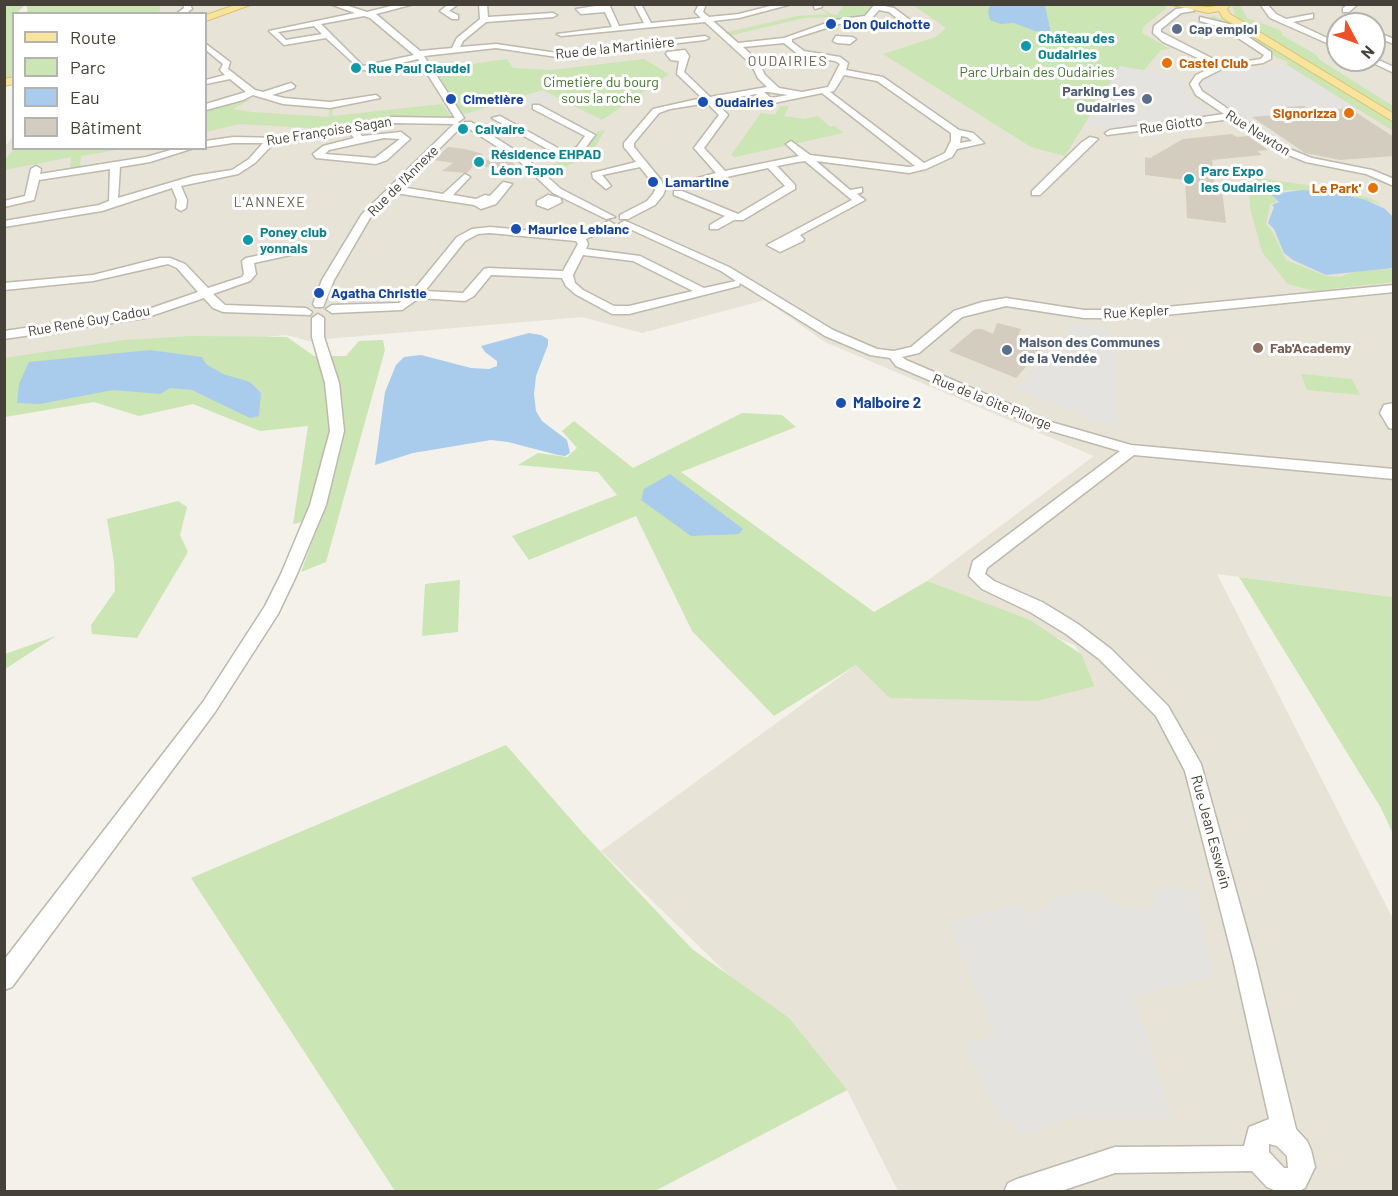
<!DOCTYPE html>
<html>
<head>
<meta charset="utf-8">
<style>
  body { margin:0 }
  #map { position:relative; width:1398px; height:1196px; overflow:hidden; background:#f3f1e9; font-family:Barlow,sans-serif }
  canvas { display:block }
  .frame { position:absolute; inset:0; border:6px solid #464138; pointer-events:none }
  .legend { position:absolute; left:12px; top:12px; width:195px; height:138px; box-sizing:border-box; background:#fff; border:2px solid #b5b3af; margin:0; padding:8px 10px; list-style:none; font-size:18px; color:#464138 }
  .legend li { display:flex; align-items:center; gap:12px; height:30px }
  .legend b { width:30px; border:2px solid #b5b3af }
  .north { position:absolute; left:1326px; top:12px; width:60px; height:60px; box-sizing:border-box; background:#fff; border:2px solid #b5b3af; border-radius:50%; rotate:131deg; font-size:16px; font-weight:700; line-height:24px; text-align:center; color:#464138 }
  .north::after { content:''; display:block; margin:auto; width:21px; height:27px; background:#ec5227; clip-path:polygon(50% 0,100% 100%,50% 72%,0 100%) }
</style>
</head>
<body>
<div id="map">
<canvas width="1398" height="1196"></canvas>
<div class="frame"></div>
<ul class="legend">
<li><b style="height:8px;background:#f8e49d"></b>Route</li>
<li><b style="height:16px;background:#cce5b4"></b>Parc</li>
<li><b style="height:16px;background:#a9ccec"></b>Eau</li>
<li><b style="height:16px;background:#d4cdbf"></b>Bâtiment</li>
</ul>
<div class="north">N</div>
</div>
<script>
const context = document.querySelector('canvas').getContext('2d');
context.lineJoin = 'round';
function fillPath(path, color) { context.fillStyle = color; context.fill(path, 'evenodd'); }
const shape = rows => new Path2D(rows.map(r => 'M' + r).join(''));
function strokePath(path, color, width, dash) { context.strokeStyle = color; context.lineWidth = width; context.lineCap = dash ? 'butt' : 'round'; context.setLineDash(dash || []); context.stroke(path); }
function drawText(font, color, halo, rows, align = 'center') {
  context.font = font + ' Barlow,sans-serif'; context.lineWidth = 6; context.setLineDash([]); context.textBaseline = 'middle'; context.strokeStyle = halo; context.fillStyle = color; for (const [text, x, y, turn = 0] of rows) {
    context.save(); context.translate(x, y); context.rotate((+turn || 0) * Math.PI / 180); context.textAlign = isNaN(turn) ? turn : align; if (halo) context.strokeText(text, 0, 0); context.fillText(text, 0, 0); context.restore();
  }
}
fillPath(shape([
  [160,5,1393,5,1393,597,1217,574,1393,919,1393,1191,898,1191,847,1090,601,851,856,665,1095,685,1076,646,927,581,1094,456,825,342,765,300,642,333,582,317,326,339,313,342,286,335,5,361,4,148,13,136,14,148,206,148,206,14,159,13],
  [1338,24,1374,24,1374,60,1338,60]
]), '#e7e3d7');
fillPath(shape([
  [161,4,159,13,21,14,28,11,26,5],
  [1163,4,1167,8,1143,27,1142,33,1170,49,1161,50,1144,70,1119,67,1065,156,1031,147,883,54,936,37,946,28,913,5],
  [5,5,25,5,17,13,14,14,13,76,5,79],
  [844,5,876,5,865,17,838,20,833,17,804,18,733,35,727,36,724,33,797,16,828,14,819,8,821,8,831,14,837,15],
  [1232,5,1240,5,1247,18,1280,30,1283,36,1315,54,1320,60,1393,106,1393,115,1247,26,1235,15],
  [1214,16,1236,24,1383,115,1393,123,1393,131,1287,65,1287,61,1277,58,1246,35,1229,25,1209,18],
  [507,59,513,68,551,70,644,59,669,74,602,120,543,90,465,114,454,103,436,69],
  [246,99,250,100,233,109,252,112,329,117,330,107,333,107,332,116,442,104,452,118,394,119,306,134,310,128,239,124,206,132,206,111],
  [780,106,789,106,784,116,804,119,818,116,830,127,835,126,843,133,735,157,731,155,761,113,775,115],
  [605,130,595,147,581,159,553,173,541,170,585,150,598,131],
  [21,148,123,149,81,156,80,169,70,170,71,157,5,170,5,159,14,150],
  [1259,178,1327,188,1372,199,1380,204,1337,192,1287,190,1280,192,1264,183,1257,184,1271,195,1277,202,1270,204,1266,224,1273,233,1286,260,1326,276,1339,277,1357,271,1393,269,1393,282,1314,291,1288,284,1262,252,1250,208,1249,190,1253,181],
  [191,336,287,337,314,356,346,356,359,341,383,340,385,350,326,562,301,572,321,518,293,524,308,426,260,431,193,404,139,416,94,402,5,417,4,358,124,340],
  [1301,374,1352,379,1360,395,1307,390],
  [742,413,782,415,796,427,681,472,874,612,927,581,1030,620,1081,654,1095,686,1037,701,890,698,856,665,774,716,692,631,636,516,529,560,512,536,617,495,598,472,518,465,538,453,567,457,577,448,562,431,574,421,633,468],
  [178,501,187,507,180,535,188,552,137,638,92,634,91,625,115,591,114,562,107,519],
  [1239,577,1393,597,1393,834,1381,808],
  [460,580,458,632,422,636,425,584],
  [56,636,5,669,5,654],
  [506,745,582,832,692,949,789,1018,847,1090,655,1191,395,1191,191,878]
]), '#cce5b4');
fillPath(shape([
  [1287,65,1358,110,1245,119,1202,87,1205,78,1219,73],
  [1120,66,1183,78,1184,94,1216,116,1119,129,1086,125],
  [541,91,555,99,520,110,506,102],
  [1079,321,1115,335,1117,429,1016,389],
  [1158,887,1195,891,1213,976,1133,996,1172,1118,1070,1117,1020,1137,1013,1121,1003,1124,964,1044,995,1036,949,922,1017,905,1031,916,1060,895,1093,890,1121,906,1148,911]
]), '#e5e3e0');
fillPath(shape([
  [1025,4,1045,6,1051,33,1035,31,1014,23,1001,24,990,20,988,11,990,6],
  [1259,184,1279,193,1303,190,1337,193,1366,200,1385,209,1393,217,1393,268,1326,275,1293,260,1284,253,1274,229,1268,223,1274,207,1272,205,1279,202],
  [529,333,541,335,548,339,548,345,536,376,534,394,536,411,542,421,567,440,570,453,565,456,558,455,508,442,491,440,413,453,375,465,385,392,396,365,404,357,421,355,471,368,489,369,497,366,497,361,485,352,481,346],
  [150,350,202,357,206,364,223,374,250,382,261,393,259,416,250,418,192,390,170,388,160,394,113,390,40,404,17,403,19,384,29,362],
  [670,474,743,529,739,534,691,536,641,500,644,489]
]), '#a9ccec');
fillPath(shape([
  [1304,106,1312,112,1349,108,1394,137,1394,156,1340,160,1305,153,1252,117,1293,113,1286,107],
  [1232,134,1237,137,1248,136,1268,150,1257,151,1262,155,1212,160,1215,189,1222,190,1226,223,1187,218,1185,180,1145,175,1145,157,1150,158,1183,139],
  [448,147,465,149,483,154,478,159,511,161,522,172,507,176,476,162,467,173,442,171,453,163,434,160],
  [997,323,1021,329,1017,339,1041,350,1016,378,949,351,975,329,982,329,993,334]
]), '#d4cdbf');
const minor = shape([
  [183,4,190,4,192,9,185,14,176,14,184,8,183,4],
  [330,4,342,4,367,12,399,4,414,4,376,14,420,51,452,48,457,38,480,19,479,4,487,4,488,17,553,13,557,15,553,17,486,22,463,41,460,47,496,44,557,53,705,36,709,38,705,40,557,57,496,48,424,56,464,118,458,122,463,125,401,187,443,194,465,174,470,177,453,195,476,199,485,195,490,196,503,182,512,184,496,204,481,209,474,205,395,193,370,218,334,280,323,307,315,307,313,304,322,280,362,214,454,124,392,123,356,129,362,136,401,132,410,139,387,160,376,164,316,158,313,154,323,146,354,138,348,131,273,144,255,163,238,174,181,186,187,200,186,208,181,211,176,208,177,200,172,188,102,211,4,227,4,221,99,205,109,201,110,169,39,180,34,200,4,207,4,201,25,196,31,169,36,166,41,169,40,174,146,157,178,148,194,148,150,162,120,167,118,198,193,176,232,170,249,159,263,143,233,143,206,147,206,141,233,137,281,138,392,117,455,118,418,59,372,70,361,70,326,38,284,45,269,31,355,13,330,4],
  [364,16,370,18,414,55,363,66,321,24,364,16],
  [314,26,322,34,286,40,278,32,314,26],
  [384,138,400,139,375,158,325,154,329,150,384,138],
  [449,4,457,5,449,11,458,15,458,19,452,19,440,11,449,4],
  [609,4,619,26,644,23,634,4,641,4,651,23,701,18,695,12,699,4,706,4,703,12,709,17,739,14,778,4,792,4,739,18,713,21,738,43,784,38,835,20,865,16,875,4,894,8,914,23,914,27,908,27,889,12,879,10,870,20,839,24,792,39,792,42,804,51,840,57,848,63,846,70,883,77,959,130,973,133,984,143,957,149,952,157,926,169,909,173,816,161,850,190,862,188,862,192,857,194,865,200,800,235,804,239,803,241,780,252,767,245,852,200,805,161,798,162,777,166,795,185,795,189,743,220,734,220,718,229,710,229,710,225,725,216,674,195,674,191,682,191,738,214,785,186,768,168,676,188,676,184,716,173,694,148,719,115,707,103,670,109,659,113,634,143,634,147,661,180,665,190,663,195,655,205,628,219,620,219,620,215,647,201,653,194,655,190,651,181,640,167,602,175,611,186,606,189,593,178,592,173,636,162,624,147,624,143,653,109,702,98,677,74,679,61,671,60,666,54,667,52,685,50,689,56,684,72,710,97,767,87,758,78,751,64,705,22,561,36,557,34,612,27,605,12,581,14,576,9,609,4],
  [784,43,799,55,835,61,840,64,828,87,802,92,779,88,765,75,758,61,743,47,784,43],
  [844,75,877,81,951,133,951,141,945,153,924,163,830,92,834,91,844,75],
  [764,92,768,92,788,95,771,98,764,92],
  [822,93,915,166,909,167,810,155,791,141,786,144,799,156,725,171,704,148,728,115,715,101,756,94,769,104,822,93],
  [961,136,967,137,972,141,960,143,961,136],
  [813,4,820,4,822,7,815,9,813,4],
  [1260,4,1267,4,1276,14,1286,19,1313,14,1313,18,1293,22,1338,43,1338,48,1270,18,1260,4],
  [1349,4,1358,4,1349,12,1343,12,1343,8,1349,4],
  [1191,7,1194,11,1181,13,1161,29,1161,32,1219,62,1220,70,1202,79,1198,84,1202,91,1282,146,1312,158,1372,170,1394,179,1394,186,1366,174,1306,162,1276,150,1231,119,1107,135,1105,133,1110,130,1224,114,1196,95,1190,84,1196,75,1215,66,1163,42,1153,33,1154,26,1176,9,1191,7],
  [1200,17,1229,24,1271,52,1271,59,1263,63,1228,68,1228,64,1261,59,1264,55,1223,28,1200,21,1200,17],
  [1374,31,1394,39,1394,44,1374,36,1374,31],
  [836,36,852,37,856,39,850,44,837,43,833,41,836,36],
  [206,44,230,62,228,69,255,90,263,92,291,83,295,86,294,88,272,95,284,98,330,102,376,95,380,98,330,108,283,104,253,95,243,100,206,110,206,104,246,92,230,79,206,84,206,80,225,75,220,70,223,64,206,50,206,44],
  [1374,58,1394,67,1394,73,1371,62,1370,60,1374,60,1374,58],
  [533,105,539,105,595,135,583,151,565,159,492,118,500,116,565,152,577,147,585,136,533,109,533,105],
  [465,122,471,122,524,156,561,189,615,217,606,219,553,193,518,160,465,126,465,122],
  [1090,137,1098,139,1040,195,1032,195,1032,191,1082,142,1090,137],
  [548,195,560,198,562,202,548,209,537,205,537,201,548,195],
  [609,221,614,224,613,226,586,239,588,244,586,249,640,256,704,288,736,281,721,271,619,224,624,221,628,222,729,267,833,330,877,349,894,351,911,347,954,311,982,302,1006,298,1084,310,1135,310,1394,285,1394,292,1135,318,1084,318,1006,306,962,317,919,353,902,357,906,360,1051,422,1131,445,1394,469,1394,479,1134,455,987,568,985,574,994,581,1042,602,1078,624,1111,649,1168,706,1201,764,1255,959,1296,1129,1307,1141,1311,1150,1315,1167,1305,1188,1297,1192,1278,1192,1267,1187,1252,1171,1115,1173,1058,1192,1004,1192,1008,1183,1017,1179,1115,1147,1244,1146,1249,1127,1269,1119,1233,959,1185,771,1156,716,1099,659,1066,634,1030,612,982,589,969,576,973,561,1120,451,1041,428,896,366,890,358,870,355,825,336,740,283,739,286,629,314,612,314,575,294,566,286,562,278,491,275,474,296,465,301,419,298,402,310,332,313,326,309,332,305,399,303,412,292,457,237,472,229,490,227,578,235,609,221],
  [490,233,576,241,578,244,563,271,488,268,484,269,463,293,425,291,465,241,478,234,490,233],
  [583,255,633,261,693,291,629,306,614,306,583,290,575,283,573,275,583,255],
  [1269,1144,1277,1146,1287,1156,1288,1168,1284,1168,1269,1152,1269,1144],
  [300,247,306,250,304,252,254,263,256,274,250,281,213,294,225,305,306,308,312,312,310,315,223,312,213,308,204,298,145,318,4,339,4,331,143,311,198,292,177,268,168,264,93,281,4,290,4,283,93,275,160,258,170,258,185,264,208,288,242,277,244,274,242,261,246,258,300,247],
  [318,314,324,318,324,337,339,383,344,431,326,505,297,574,278,614,215,712,12,987,4,990,4,960,203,702,265,606,281,574,310,505,330,431,325,383,312,337,312,318,318,314],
  [1394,403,1394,429,1389,428,1380,413,1384,405,1394,403]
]);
const major = shape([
  [238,4,253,4,206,21,206,15,238,4],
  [1168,4,1208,7,1231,4,1227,9,1230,14,1394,114,1394,122,1223,18,1219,11,1208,13,1168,4],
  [14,77,14,84,4,86,4,79,14,77]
]);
strokePath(minor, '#beb9ac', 3);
strokePath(major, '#dcc26e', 2);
fillPath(minor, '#fff');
fillPath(major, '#f8e49d');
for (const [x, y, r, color] of [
  [831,24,6,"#1a4fb4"],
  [1177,29,6,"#5c6f8a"],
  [1026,46,6,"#0f9aa8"],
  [1167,63,6,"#e8710a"],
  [356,68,6,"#0f9aa8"],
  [451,99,6,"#1a4fb4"],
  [1147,99,6,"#5c6f8a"],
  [703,102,6,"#1a4fb4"],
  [1349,113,6,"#e8710a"],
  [463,129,6,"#0f9aa8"],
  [479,162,6,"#0f9aa8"],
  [1189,179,6,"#0f9aa8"],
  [653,182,6,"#1a4fb4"],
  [1373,188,6,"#e8710a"],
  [516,229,6,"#1a4fb4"],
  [248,240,6,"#0f9aa8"],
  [319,293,6,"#1a4fb4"],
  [1258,348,6,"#8d6e63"],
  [1007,350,6,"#5c6f8a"],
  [841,403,6,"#1a4fb4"]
]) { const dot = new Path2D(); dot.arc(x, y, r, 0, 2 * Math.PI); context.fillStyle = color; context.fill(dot); strokePath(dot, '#fff', 2); }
drawText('bold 14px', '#164399', '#fff', [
  ["Don Quichotte",843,24],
  ["Cimetière",463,99],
  ["Oudairies",715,102],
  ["Lamartine",665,182],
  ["Maurice Leblanc",528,229],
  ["Agatha Christie",331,293]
], 'left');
drawText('bold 14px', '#4e5e75', '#fff', [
  ["Cap emploi",1189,29],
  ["Parking Les",1135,91,"right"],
  ["Oudairies",1135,107,"right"],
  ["Maison des Communes",1019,342],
  ["de la Vendée",1019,358]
], 'left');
drawText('bold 14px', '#0d838f', '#fff', [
  ["Château des",1038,38],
  ["Oudairies",1038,54],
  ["Rue Paul Claudel",368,68],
  ["Calvaire",475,129],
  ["Résidence EHPAD",491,154],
  ["Léon Tapon",491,170],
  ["Parc Expo",1201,171],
  ["les Oudairies",1201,187],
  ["Poney club",260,232],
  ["yonnais",260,248]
], 'left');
drawText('14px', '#464138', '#fff', [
  ["Rue de la Martinière",615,48,-6],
  ["Rue Giotto",1171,125,-8],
  ["Rue Françoise Sagan",329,131,-9],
  ["Rue Newton",1258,133,32],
  ["Rue de l'Annexe",403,181,-45],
  ["Rue Kepler",1136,312,-3],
  ["Rue René Guy Cadou",89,321,-10],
  ["Rue de la Gite Pilorge",992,402,22]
]);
context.letterSpacing = '1.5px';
drawText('14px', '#68604f', '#fff', [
  ["OUDAIRIES",788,61],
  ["L'ANNEXE",270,202]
]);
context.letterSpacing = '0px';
drawText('bold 14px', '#c56008', '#fff', [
  ["Castel Club",1179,63,"left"],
  ["Signorizza",1337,113],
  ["Le Park'",1361,188]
], 'right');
drawText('14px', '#44752e', '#fff', [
  ["Parc Urbain des Oudairies",1037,72],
  ["Cimetière du bourg",601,82],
  ["sous la roche",601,98]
]);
drawText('bold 14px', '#785e54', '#fff', [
  ["Fab'Academy",1270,348]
], 'left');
drawText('bold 15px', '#164399', '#fff', [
  ["Malboire 2",853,403]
], 'left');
drawText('15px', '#464138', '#fff', [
  ["Rue Jean Esswein",1211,832,75]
]);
</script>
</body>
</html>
